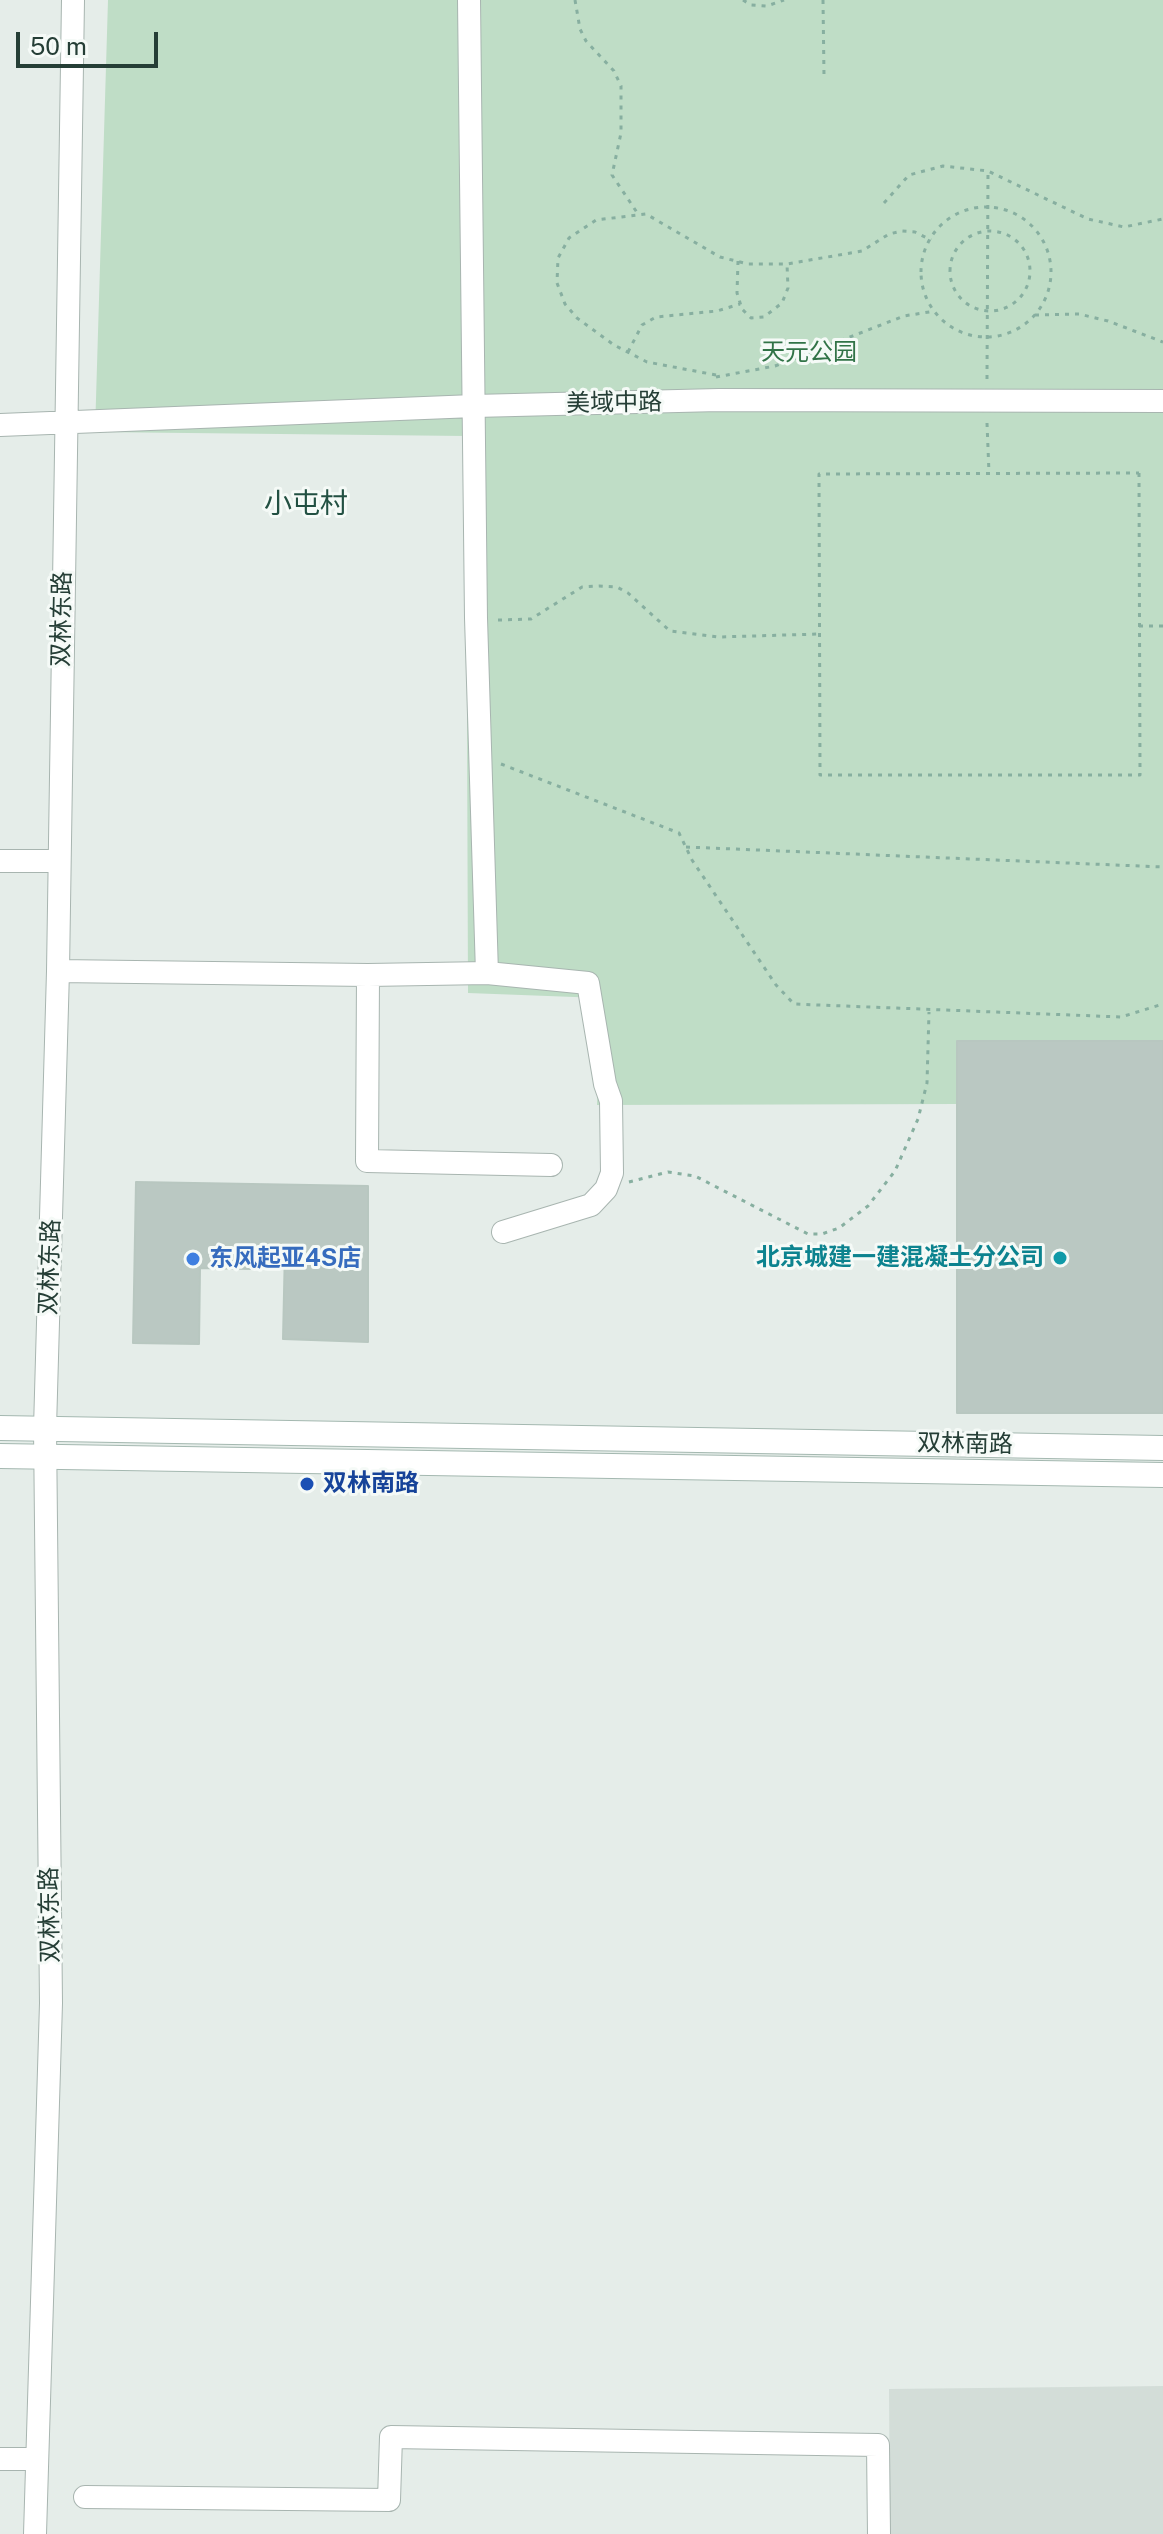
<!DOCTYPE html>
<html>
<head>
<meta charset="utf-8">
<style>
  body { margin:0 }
  #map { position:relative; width:1163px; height:2534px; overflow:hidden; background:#e5ede9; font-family:"Public Sans",sans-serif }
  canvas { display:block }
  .scale { position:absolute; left:16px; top:32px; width:142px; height:36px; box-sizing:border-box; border:4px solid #253e36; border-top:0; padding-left:10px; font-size:24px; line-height:28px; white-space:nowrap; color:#253e36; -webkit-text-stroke:6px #f5faf7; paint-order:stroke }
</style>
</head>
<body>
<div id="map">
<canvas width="1163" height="2534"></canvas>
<div class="scale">50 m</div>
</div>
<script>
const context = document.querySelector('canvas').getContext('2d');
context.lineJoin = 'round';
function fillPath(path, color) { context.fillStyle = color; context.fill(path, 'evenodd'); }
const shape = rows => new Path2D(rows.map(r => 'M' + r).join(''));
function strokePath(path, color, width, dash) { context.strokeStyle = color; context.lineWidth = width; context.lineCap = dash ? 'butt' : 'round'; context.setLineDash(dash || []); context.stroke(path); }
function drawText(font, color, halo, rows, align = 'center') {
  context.font = font + ' "Public Sans","Noto Sans SC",sans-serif'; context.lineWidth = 6; context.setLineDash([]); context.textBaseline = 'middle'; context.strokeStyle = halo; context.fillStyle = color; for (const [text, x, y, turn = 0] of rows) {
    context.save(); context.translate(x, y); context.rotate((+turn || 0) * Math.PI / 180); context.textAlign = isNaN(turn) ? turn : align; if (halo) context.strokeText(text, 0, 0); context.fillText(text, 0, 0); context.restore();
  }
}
fillPath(shape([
  [1163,2386,1163,2534,890,2534,889,2389]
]), '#d3ddd8');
fillPath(shape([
  [108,0,1163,0,1163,1041,957,1041,957,1104,597,1105,601,998,468,993,466,436,95,432]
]), '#bfddc6');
const building = shape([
  [957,1041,1163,1041,1163,1413,957,1413,957,1041],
  [136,1182,368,1186,368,1342,283,1339,285,1248,251,1247,251,1269,200,1268,199,1344,133,1343,136,1182]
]);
fillPath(building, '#bac8c2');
strokePath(building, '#b8c7c0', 2);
const street = shape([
  [469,0,476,618,487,973],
  [0,425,474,406,719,400,1163,401],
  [0,861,59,861],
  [58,971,368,975,487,973,588,983,605,1084,611,1101,612,1173,606,1189,591,1205,503,1232],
  [368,975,367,1161,551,1165],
  [0,2459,36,2459],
  [85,2497,389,2500,391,2437,878,2445,879,2534],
  [35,2534,51,2003,45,1428,58,971,73,0]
]);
const secondary = shape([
  [0,1428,1163,1448],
  [0,1456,1163,1475]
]);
strokePath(street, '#a8b5b0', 24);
strokePath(secondary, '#a4b8b0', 26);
strokePath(shape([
  [575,0,580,29,586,41,614,71,621,86,621,133,612,175,638,214],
  [743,0,751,5,767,6,784,0],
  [823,0,824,76],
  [884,203,909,175,943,166,988,171,1088,219,1124,227,1163,219],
  '921 272a65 65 0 1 1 130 0a65 65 0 1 1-130 0Z',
  '950 271a40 40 0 1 1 80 0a40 40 0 1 1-80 0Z',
  [738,261,737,293,742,309,751,318,764,317,782,303,788,288,787,264],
  [1035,315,1079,314,1108,321,1163,342],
  [628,352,642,325,656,317,717,311,740,304],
  [716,375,647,362,614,345,577,318,565,304,557,283,558,258,569,238,596,220,646,214,720,257,748,264,787,264,862,251,889,234,902,231,915,232,931,240],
  [716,377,775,366,904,316,935,311],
  [987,379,988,171],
  [987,423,989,473],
  [1139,473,1140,775,820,775,819,474,1139,473],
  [498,620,531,619,582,587,599,586,617,587,628,593,670,631,719,637,819,634],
  [1139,626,1163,626],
  [501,764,679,833,692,860,776,985,794,1004,1121,1017,1163,1004],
  [686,847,1163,867],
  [629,1182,668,1172,695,1176,808,1234,822,1234,839,1228,868,1206,895,1171,918,1119,927,1083,929,1012]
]), '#87afa0', 3, [4, 6]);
strokePath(street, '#fff', 22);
strokePath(secondary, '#fff', 24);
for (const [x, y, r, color] of [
  [1060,1258,8,"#0f9aa8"],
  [193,1259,8,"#3f7fe0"],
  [307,1484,8,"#1a4fb4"]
]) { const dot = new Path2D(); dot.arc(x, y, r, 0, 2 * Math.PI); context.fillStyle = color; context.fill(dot); strokePath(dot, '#f5faf7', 3); }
drawText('24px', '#317347', '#f5faf7', [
  ["天元公园",809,353]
]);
drawText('24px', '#253e36', '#f5faf7', [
  ["美域中路",614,403,-1],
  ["双林东路",62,619,-89],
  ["双林东路",50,1267,-88],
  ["双林南路",965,1444,1],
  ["双林东路",50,1915,-91]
]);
drawText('bold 24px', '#0d838f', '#f5faf7', [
  ["北京城建一建混凝土分公司",1044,1258]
], 'right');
drawText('bold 24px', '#366cbe', '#f5faf7', [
  ["东风起亚4S店",209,1259]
], 'left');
drawText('bold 24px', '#164399', '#f5faf7', [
  ["双林南路",323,1484]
], 'left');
drawText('28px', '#225042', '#f5faf7', [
  ["小屯村",306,504]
]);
</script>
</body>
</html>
